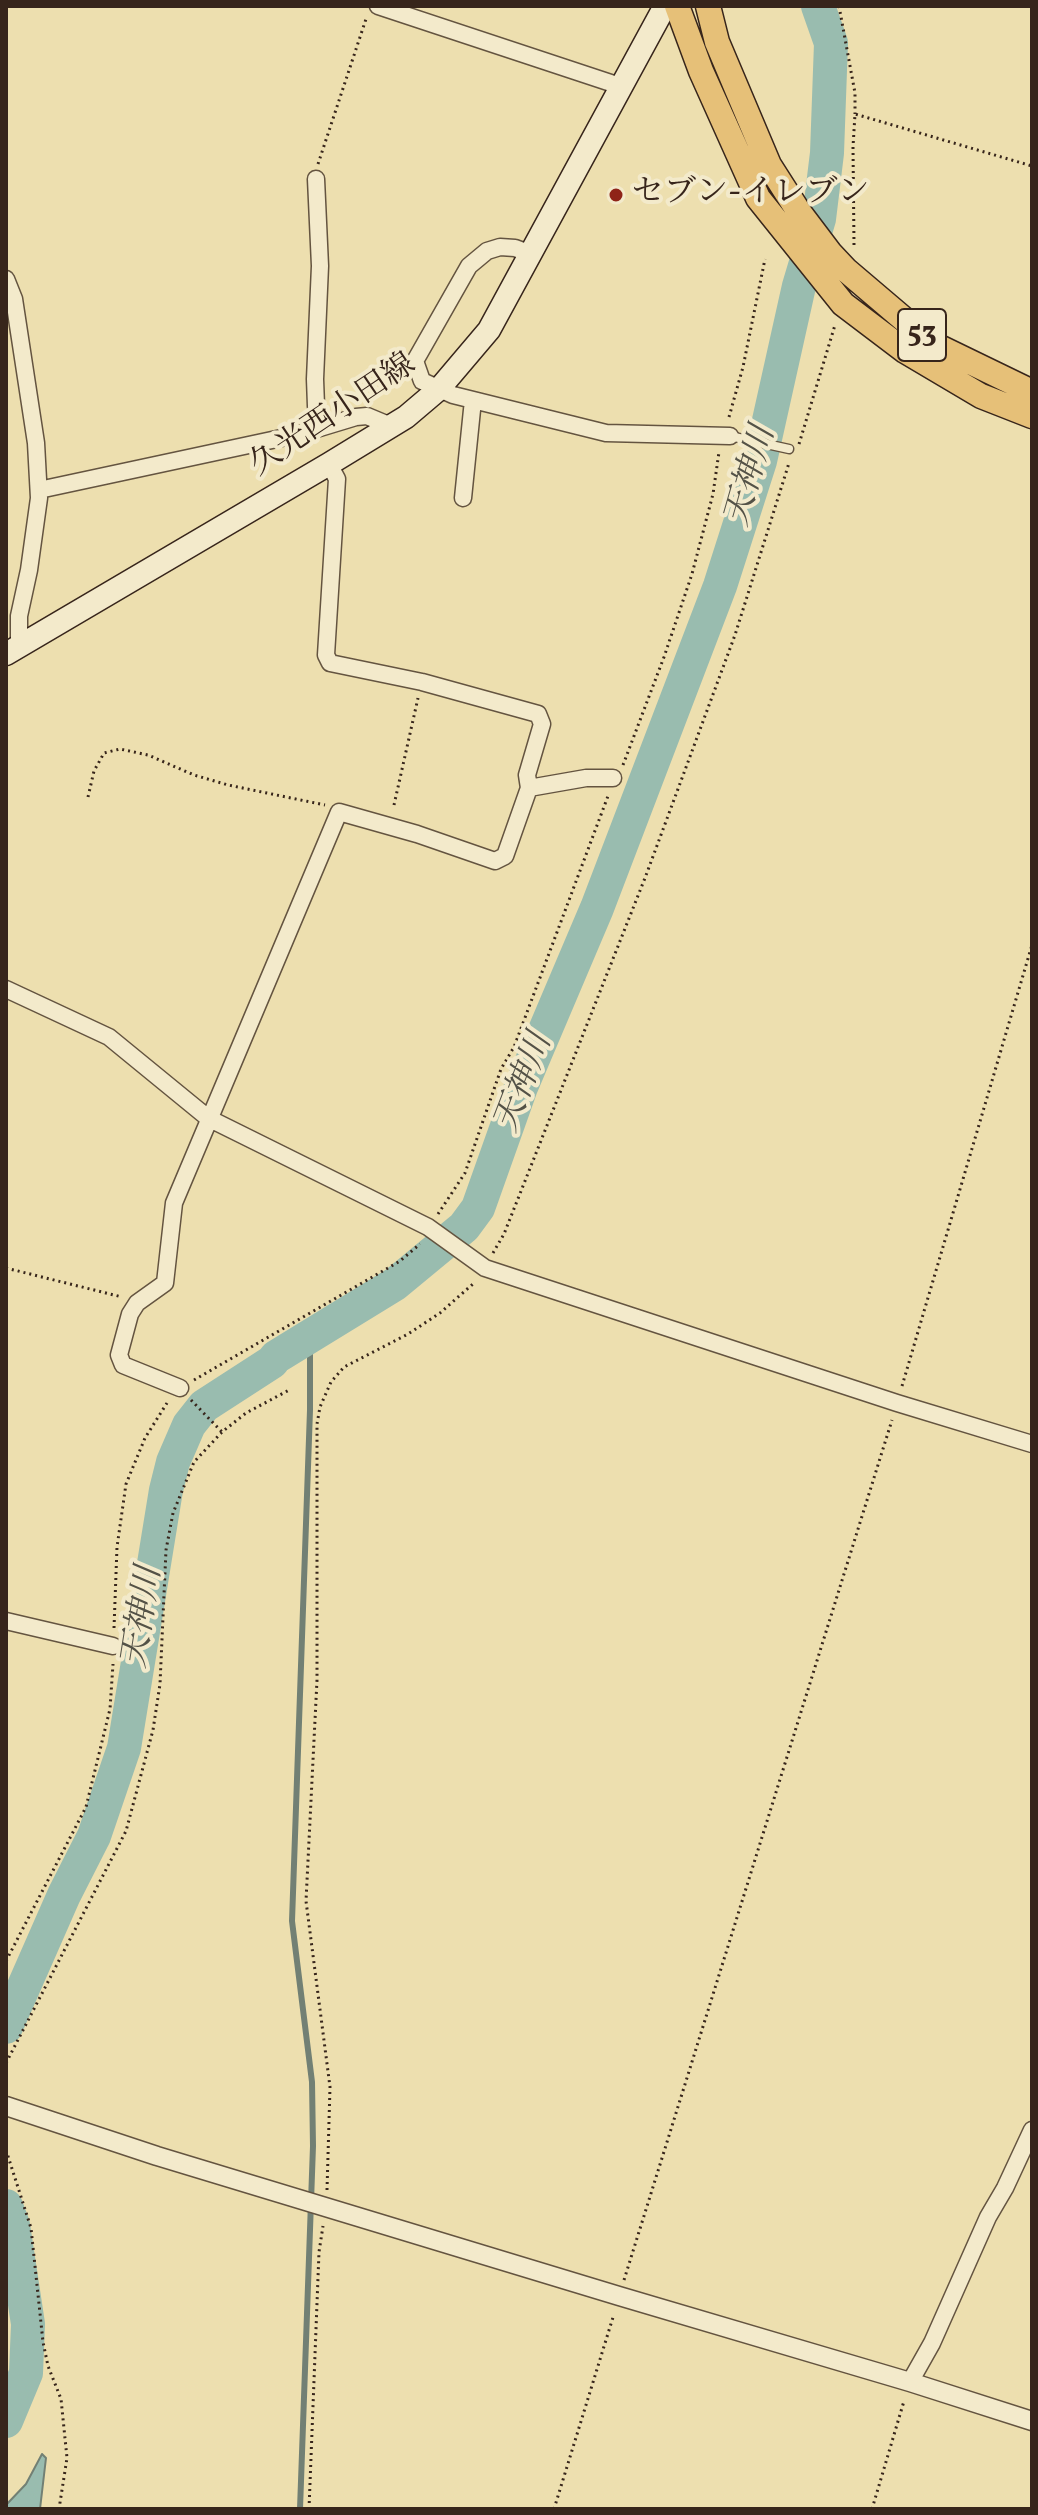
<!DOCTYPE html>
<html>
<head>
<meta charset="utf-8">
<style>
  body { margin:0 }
  #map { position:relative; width:1038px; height:2515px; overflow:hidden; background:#eddfaf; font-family:Vollkorn,serif }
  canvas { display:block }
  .frame { position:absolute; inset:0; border:8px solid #37251b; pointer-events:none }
</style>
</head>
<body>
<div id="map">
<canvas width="1038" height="2515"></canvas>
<div class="frame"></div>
</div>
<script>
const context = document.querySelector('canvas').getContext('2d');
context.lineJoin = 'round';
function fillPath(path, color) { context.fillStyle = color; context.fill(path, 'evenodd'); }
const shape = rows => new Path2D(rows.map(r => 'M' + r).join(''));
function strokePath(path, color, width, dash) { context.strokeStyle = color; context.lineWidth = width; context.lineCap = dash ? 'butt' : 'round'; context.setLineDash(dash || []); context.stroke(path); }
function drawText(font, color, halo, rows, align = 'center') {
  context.font = font + ' Vollkorn,"Noto Serif JP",serif'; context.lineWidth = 8; context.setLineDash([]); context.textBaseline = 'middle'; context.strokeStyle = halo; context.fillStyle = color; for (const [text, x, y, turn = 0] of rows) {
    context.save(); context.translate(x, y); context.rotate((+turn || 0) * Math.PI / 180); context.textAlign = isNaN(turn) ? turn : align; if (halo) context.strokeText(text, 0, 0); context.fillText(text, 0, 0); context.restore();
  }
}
const water = shape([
  [42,2454,46,2458,40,2509,6,2509,6,2505,26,2484,42,2454]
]);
fillPath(water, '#99bcaf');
strokePath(water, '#728074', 2);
strokePath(shape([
  [300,2509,313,2146,312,2082,292,1921,310,1410,310,1336]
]), '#728074', 6);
strokePath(shape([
  [6,2027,64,1895,94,1836,124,1748,166,1490,173,1462,189,1425,204,1406,272,1362,276,1357,395,1284,464,1227,478,1208,521,1087,597,908,720,586,760,461,799,286,819,219,827,153,831,43,818,6],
  [6,2206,13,2225,28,2324,26,2373,6,2421]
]), '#99bcaf', 34);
const service = shape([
  [730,436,789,449]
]);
const minor = shape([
  [378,6,623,87],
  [316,179,320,266,315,379,316,406,321,427],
  [531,254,515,248,500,247,487,251,469,266,415,361,422,381,453,395,606,433,730,436],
  [6,279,14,299,36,443,39,498,29,570,19,616,19,647],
  [39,490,300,434,356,417,367,416,391,426],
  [463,498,473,400],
  [529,788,586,778,613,778],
  [6,989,109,1037,208,1118,428,1227,485,1268,897,1403,1032,1444],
  [180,1388,123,1365,119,1355,130,1314,137,1303,165,1283,174,1203,339,812,417,834,495,861,505,856,529,788,527,775,542,724,538,714,422,682,330,663,326,655,337,479,329,464],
  [6,1621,113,1646],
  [910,2382,932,2343,988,2217,1005,2188,1032,2130]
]);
const tertiary = shape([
  [6,2106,157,2156,619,2296,910,2382,1032,2421]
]);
const secondary = shape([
  [6,654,329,464,406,417,439,389,489,330,665,6]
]);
const primary = shape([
  [677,6,701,71,758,198,843,304,905,351,981,396,1032,416],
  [708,6,717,42,769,165,799,212,830,253,846,270,933,344,1032,392]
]);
strokePath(service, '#645440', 11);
strokePath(minor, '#645440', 19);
strokePath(tertiary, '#645440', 21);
strokePath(secondary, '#37251b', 25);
strokePath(primary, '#37251b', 27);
strokePath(shape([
  [839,6,855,93,855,114],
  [318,164,366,19],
  [854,245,853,147,855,114,1032,166],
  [729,417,743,367,765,259],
  [799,444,835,325],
  [623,765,664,657,692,574,713,494,719,452],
  [88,797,94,771,104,753,120,749,148,755,194,775,228,785,325,805],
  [394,805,418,698],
  [438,1214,465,1173,501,1069,514,1047,608,796],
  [493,1253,504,1234,645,878,735,635,789,463],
  [6,1268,122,1297],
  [194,1380,400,1261,420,1244],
  [902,1386,1032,945],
  [191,1400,222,1432],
  [114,1628,117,1547,126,1484,145,1438,167,1403],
  [6,1961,86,1807,110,1709,113,1664],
  [6,2063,126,1831,153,1730,160,1684,166,1550,173,1513,194,1462,222,1432,246,1413,291,1389],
  [6,2150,31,2228,43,2342,48,2366,61,2399,67,2458,59,2509],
  [327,2190,330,2087,306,1901,317,1680,317,1424,320,1407,331,1382,344,1367,408,1334,440,1313,474,1283],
  [624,2280,892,1420],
  [309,2509,319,2252,323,2226],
  [554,2509,614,2314],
  [872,2509,904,2401]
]), '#37251b', 3, [2, 4]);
strokePath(service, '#f3eacb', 8);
strokePath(minor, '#f3eacb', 16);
strokePath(tertiary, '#f3eacb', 18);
strokePath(secondary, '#f3eacb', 22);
strokePath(primary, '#e6c078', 24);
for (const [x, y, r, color] of [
  [616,195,8,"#8f2418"]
]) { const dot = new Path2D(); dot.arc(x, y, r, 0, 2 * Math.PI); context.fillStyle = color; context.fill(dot); strokePath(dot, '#f3eacb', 3); }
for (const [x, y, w] of [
  [922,335,48]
]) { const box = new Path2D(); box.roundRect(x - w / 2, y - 26, w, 52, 6); context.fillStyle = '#f3eacb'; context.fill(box); strokePath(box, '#37251b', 2); }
drawText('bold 30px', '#37251b', null, [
  ["53",922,335]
]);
drawText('32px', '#37251b', '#f3eacb', [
  ["セブン-イレブン",632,195]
], 'left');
drawText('32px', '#37251b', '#f3eacb', [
  ["久光西小田線",334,417,-34]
]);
drawText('italic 34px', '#545247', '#f3eacb', [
  ["天神川",753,477,-74],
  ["天神川",526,1084,-69],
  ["天神川",145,1618,-81]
]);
</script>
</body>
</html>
